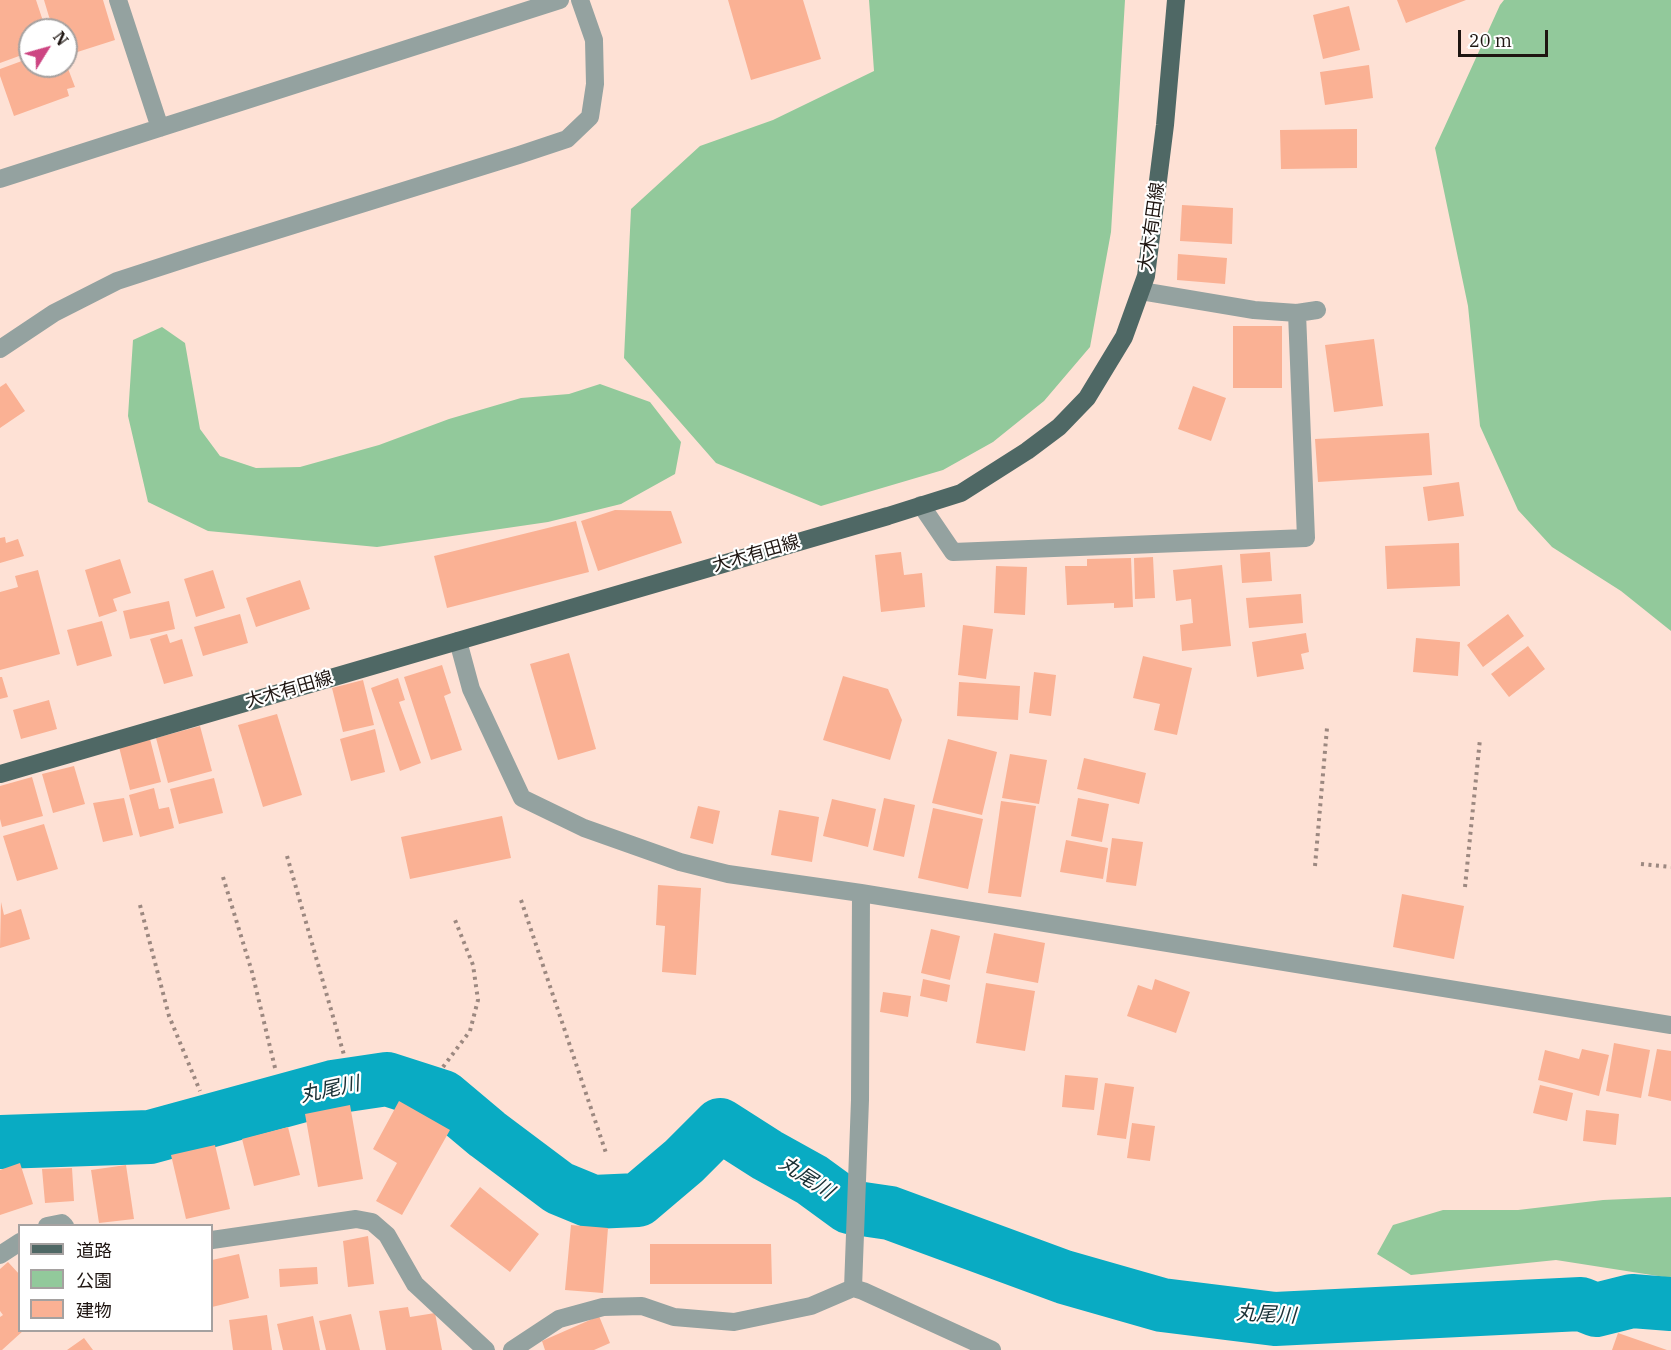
<!DOCTYPE html>
<html>
<head>
<meta charset="utf-8">
<style>
  body { margin:0 }
  #map { position:relative; width:1671px; height:1350px; overflow:hidden; background:#fee1d5; font-family:"IBM Plex Serif","Noto Sans JP",serif }
  canvas { display:block }
  .legend { position:absolute; left:18px; top:1224px; width:195px; height:108px; box-sizing:border-box; background:#fff; border:2px solid #a5a1a0; margin:0; padding:8px 10px; list-style:none; font-size:18px; color:#1e1511 }
  .legend li { display:flex; align-items:center; gap:12px; height:30px }
  .legend b { width:30px; border:2px solid #a5a1a0 }
  .north { position:absolute; left:18px; top:18px; width:60px; height:60px; box-sizing:border-box; background:#fff; border:2px solid #a5a1a0; border-radius:50%; rotate:53deg; font-size:16px; font-weight:700; line-height:24px; text-align:center; color:#1e1511 }
  .north::after { content:''; display:block; margin:auto; width:21px; height:27px; background:#cd4582; clip-path:polygon(50% 0,100% 100%,50% 72%,0 100%) }
  .scale { position:absolute; left:1458px; top:30px; width:90px; height:27px; box-sizing:border-box; border:3px solid #1e1511; border-top:0; padding-left:8px; font-size:18px; line-height:21px; white-space:nowrap; color:#1e1511; -webkit-text-stroke:4px #fff; paint-order:stroke }
</style>
</head>
<body>
<div id="map">
<canvas width="1671" height="1350"></canvas>
<ul class="legend">
<li><b style="height:8px;background:#4f6865"></b>道路</li>
<li><b style="height:16px;background:#92c99b"></b>公園</li>
<li><b style="height:16px;background:#fab194"></b>建物</li>
</ul>
<div class="north">N</div>
<div class="scale">20 m</div>
</div>
<script>
const context = document.querySelector('canvas').getContext('2d');
context.lineJoin = 'round';
function fillPath(path, color) { context.fillStyle = color; context.fill(path, 'evenodd'); }
const shape = rows => new Path2D(rows.map(r => 'M' + r).join(''));
function strokePath(path, color, width, dash) { context.strokeStyle = color; context.lineWidth = width; context.lineCap = dash ? 'butt' : 'round'; context.setLineDash(dash || []); context.stroke(path); }
function drawText(font, color, halo, rows, align = 'center') {
  context.font = font + ' "IBM Plex Serif","Noto Sans JP",serif'; context.lineWidth = 4.5; context.setLineDash([]); context.textBaseline = 'middle'; context.strokeStyle = halo; context.fillStyle = color; for (const [text, x, y, turn = 0] of rows) {
    context.save(); context.translate(x, y); context.rotate((+turn || 0) * Math.PI / 180); context.textAlign = isNaN(turn) ? turn : align; if (halo) context.strokeText(text, 0, 0); context.fillText(text, 0, 0); context.restore();
  }
}
fillPath(shape([
  [869,0,1125,0,1111,232,1090,347,1044,401,993,442,943,470,821,506,716,463,624,358,631,209,700,146,773,120,874,71],
  [1504,0,1671,0,1671,631,1621,591,1552,547,1518,510,1480,426,1468,306,1435,148,1500,5],
  [162,327,185,343,200,429,220,456,256,468,300,467,379,445,449,419,521,398,569,394,600,384,650,402,681,442,675,474,621,504,548,522,377,547,208,531,148,502,128,416,133,340],
  [1671,1197,1671,1278,1556,1260,1411,1275,1377,1254,1393,1225,1443,1210,1518,1210,1603,1200]
]), '#92c99b');
strokePath(shape([
  [0,1142,150,1137,333,1087,387,1079,443,1097,487,1134,559,1188,593,1202,638,1200,684,1161,720,1125,767,1155,812,1180,849,1207,890,1213,1064,1277,1162,1305,1275,1319,1581,1304,1596,1310,1632,1301,1671,1304]
]), '#09abc3', 54);
fillPath(shape([
  [0,0,36,0,46,30,30,30,30,52,0,63],
  [44,0,103,0,115,40,68,55,66,49,66,30,53,30],
  [728,0,803,0,821,59,751,80],
  [1397,0,1466,0,1406,23],
  [1349,6,1360,50,1323,59,1313,15],
  [30,58,30,66,67,66,75,87,67,89,69,96,14,116,0,76,0,69],
  [1369,65,1373,98,1325,105,1320,72],
  [1357,129,1357,168,1281,169,1280,130],
  [1182,205,1233,208,1232,244,1180,241],
  [1178,254,1227,258,1225,284,1177,280],
  [1233,326,1282,326,1282,388,1233,388],
  [1374,339,1383,406,1334,412,1325,345],
  [6,383,25,411,0,428,0,387],
  [1193,386,1226,398,1211,441,1178,429],
  [1429,433,1432,475,1318,482,1315,439],
  [1459,482,1464,516,1428,521,1423,487],
  [615,510,671,511,682,543,598,571,581,521],
  [576,521,589,572,447,608,434,556],
  [5,537,6,543,18,539,24,556,0,563,0,538],
  [1459,543,1460,586,1387,589,1385,546],
  [901,552,904,575,922,573,925,607,881,612,875,555],
  [1270,552,1272,581,1242,583,1240,554],
  [1153,557,1155,598,1135,599,1134,558],
  [1131,558,1133,607,1114,608,1114,603,1067,605,1065,566,1087,566,1087,559],
  [120,559,131,593,113,599,117,611,99,617,85,570],
  [1222,565,1231,646,1182,651,1180,625,1193,623,1191,599,1176,601,1173,570],
  [996,566,1027,567,1025,615,994,613],
  [38,570,60,654,0,670,0,592,18,587,15,576],
  [213,570,225,608,196,617,184,579],
  [300,580,310,609,256,627,246,598],
  [1301,594,1303,623,1249,628,1246,598],
  [169,601,175,629,130,639,123,611],
  [240,614,248,643,203,656,194,627],
  [1508,614,1524,636,1483,667,1467,645],
  [102,621,112,656,77,666,67,630],
  [963,625,993,629,986,679,958,675],
  [1306,633,1309,652,1301,654,1304,669,1257,677,1252,642],
  [167,634,170,643,182,639,193,676,164,684,150,639],
  [1416,638,1460,642,1458,676,1413,672],
  [1528,646,1545,669,1509,697,1491,674],
  [569,653,596,749,558,760,530,664],
  [1143,656,1192,668,1177,735,1154,730,1160,704,1133,698],
  [442,665,451,693,444,696,462,750,431,760,404,677],
  [1034,672,1056,675,1051,716,1029,713],
  [843,676,888,689,902,720,890,760,823,740],
  [0,677,2,677,8,697,0,699],
  [398,678,405,700,399,702,421,763,400,771,371,688],
  [363,680,374,725,343,732,332,688],
  [959,682,1020,686,1018,720,957,716],
  [49,700,57,729,21,739,13,710],
  [277,714,302,795,263,807,238,725],
  [200,726,212,771,168,783,156,738],
  [375,729,385,772,351,781,340,739],
  [150,739,161,782,130,790,119,747],
  [948,739,997,752,982,815,932,803],
  [1010,754,1047,760,1039,804,1002,798],
  [1084,758,1146,773,1139,804,1077,789],
  [74,766,85,804,53,813,42,774],
  [32,777,43,816,2,827,0,819,0,786],
  [214,778,223,813,179,824,170,789],
  [154,788,159,809,169,807,174,828,140,837,129,795],
  [124,798,133,835,103,842,93,803],
  [884,798,915,805,904,857,873,850],
  [1078,798,1109,804,1102,842,1071,836],
  [832,799,876,809,868,847,823,836],
  [1001,801,1036,806,1021,897,988,893],
  [698,806,720,811,713,844,690,838],
  [933,808,983,819,968,889,918,878],
  [779,810,819,817,812,862,771,855],
  [502,816,511,858,410,879,401,837],
  [44,824,58,869,17,881,3,836],
  [1112,838,1143,842,1136,886,1106,882],
  [1066,840,1108,848,1103,879,1060,872],
  [658,885,701,888,696,975,662,972,665,926,656,925],
  [1402,894,1464,906,1454,959,1393,947],
  [1,902,4,915,21,909,30,939,0,948],
  [931,929,960,936,950,980,921,973],
  [994,933,1045,943,1038,983,986,973],
  [923,979,950,985,947,1002,920,996],
  [1155,979,1190,992,1176,1033,1127,1016,1138,985,1152,990],
  [986,983,1035,991,1025,1051,976,1043],
  [883,992,911,996,908,1017,880,1012],
  [1614,1043,1650,1050,1641,1098,1606,1091],
  [1582,1049,1609,1055,1599,1096,1538,1080,1545,1050,1579,1059],
  [1657,1049,1671,1051,1671,1101,1648,1096],
  [1065,1075,1098,1078,1094,1110,1062,1107],
  [1105,1083,1134,1087,1126,1139,1097,1135],
  [1540,1085,1573,1093,1567,1121,1533,1113],
  [399,1101,450,1130,402,1215,376,1201,397,1163,373,1149],
  [350,1105,363,1179,318,1187,305,1114],
  [1586,1110,1619,1114,1616,1145,1583,1141],
  [1132,1123,1155,1126,1150,1161,1127,1158],
  [288,1127,300,1175,254,1186,242,1139],
  [215,1145,230,1209,186,1219,171,1155],
  [20,1163,33,1204,0,1215,0,1170],
  [126,1165,134,1219,99,1223,91,1170],
  [72,1168,74,1201,45,1203,42,1169],
  [480,1187,539,1234,510,1272,450,1226],
  [571,1225,608,1228,603,1293,565,1290],
  [368,1236,374,1284,348,1287,343,1241],
  [650,1244,771,1244,772,1284,650,1284],
  [239,1254,249,1298,212,1307,212,1260],
  [8,1262,20,1275,20,1330,24,1330,2,1350,0,1350,0,1317,3,1315,0,1311,0,1269],
  [317,1267,318,1284,280,1287,279,1269],
  [408,1307,410,1317,435,1313,442,1350,386,1350,379,1311],
  [351,1314,360,1350,326,1350,319,1321],
  [267,1315,272,1350,233,1350,229,1320],
  [313,1316,320,1350,283,1350,277,1324],
  [599,1316,610,1343,594,1350,545,1350,542,1341],
  [1618,1333,1667,1350,1612,1350],
  [84,1338,93,1350,67,1350]
]), '#fab194');
strokePath(shape([
  [287,856,344,1055],
  [1641,864,1671,867],
  [1315,866,1327,728],
  [223,877,252,972,276,1072],
  [1465,887,1480,739],
  [521,900,606,1153],
  [140,905,169,1016,200,1091],
  [443,1067,470,1031,478,1000,473,965,455,920]
]), '#9c8880', 4, [3, 4.5]);
strokePath(shape([
  [118,0,160,128],
  [0,179,560,0],
  [1141,291,1254,310,1297,313,1317,310],
  [0,349,54,313,117,281,197,255,519,155,567,139,590,117,595,84,594,40,580,0],
  [921,505,953,552,1306,538,1297,313],
  [458,641,471,689,522,798,584,828,680,862,728,874,861,893,1671,1025],
  [47,1226,62,1223,65,1226],
  [212,1240,356,1219,372,1222,387,1235,415,1284,486,1350],
  [0,1255,20,1242],
  [853,1288,860,1100,861,893],
  [512,1350,559,1319,603,1307,642,1306,674,1317,734,1322,811,1306,853,1288,863,1291,992,1350]
]), '#94a2a0', 18);
strokePath(shape([
  [0,774,888,516,961,493,1027,451,1059,427,1087,398,1124,337,1146,276,1165,125,1176,0]
]), '#4f6865', 18);
drawText('18px', '#1e1511', '#fff', [
  ["大木有田線",1152,227,-82],
  ["大木有田線",756,554,-16],
  ["大木有田線",289,690,-16]
]);
drawText('italic 20px', '#1b3136', '#fff', [
  ["丸尾川",330,1090,-12],
  ["丸尾川",806,1178,33],
  ["丸尾川",1266,1315,3]
]);
</script>
</body>
</html>
